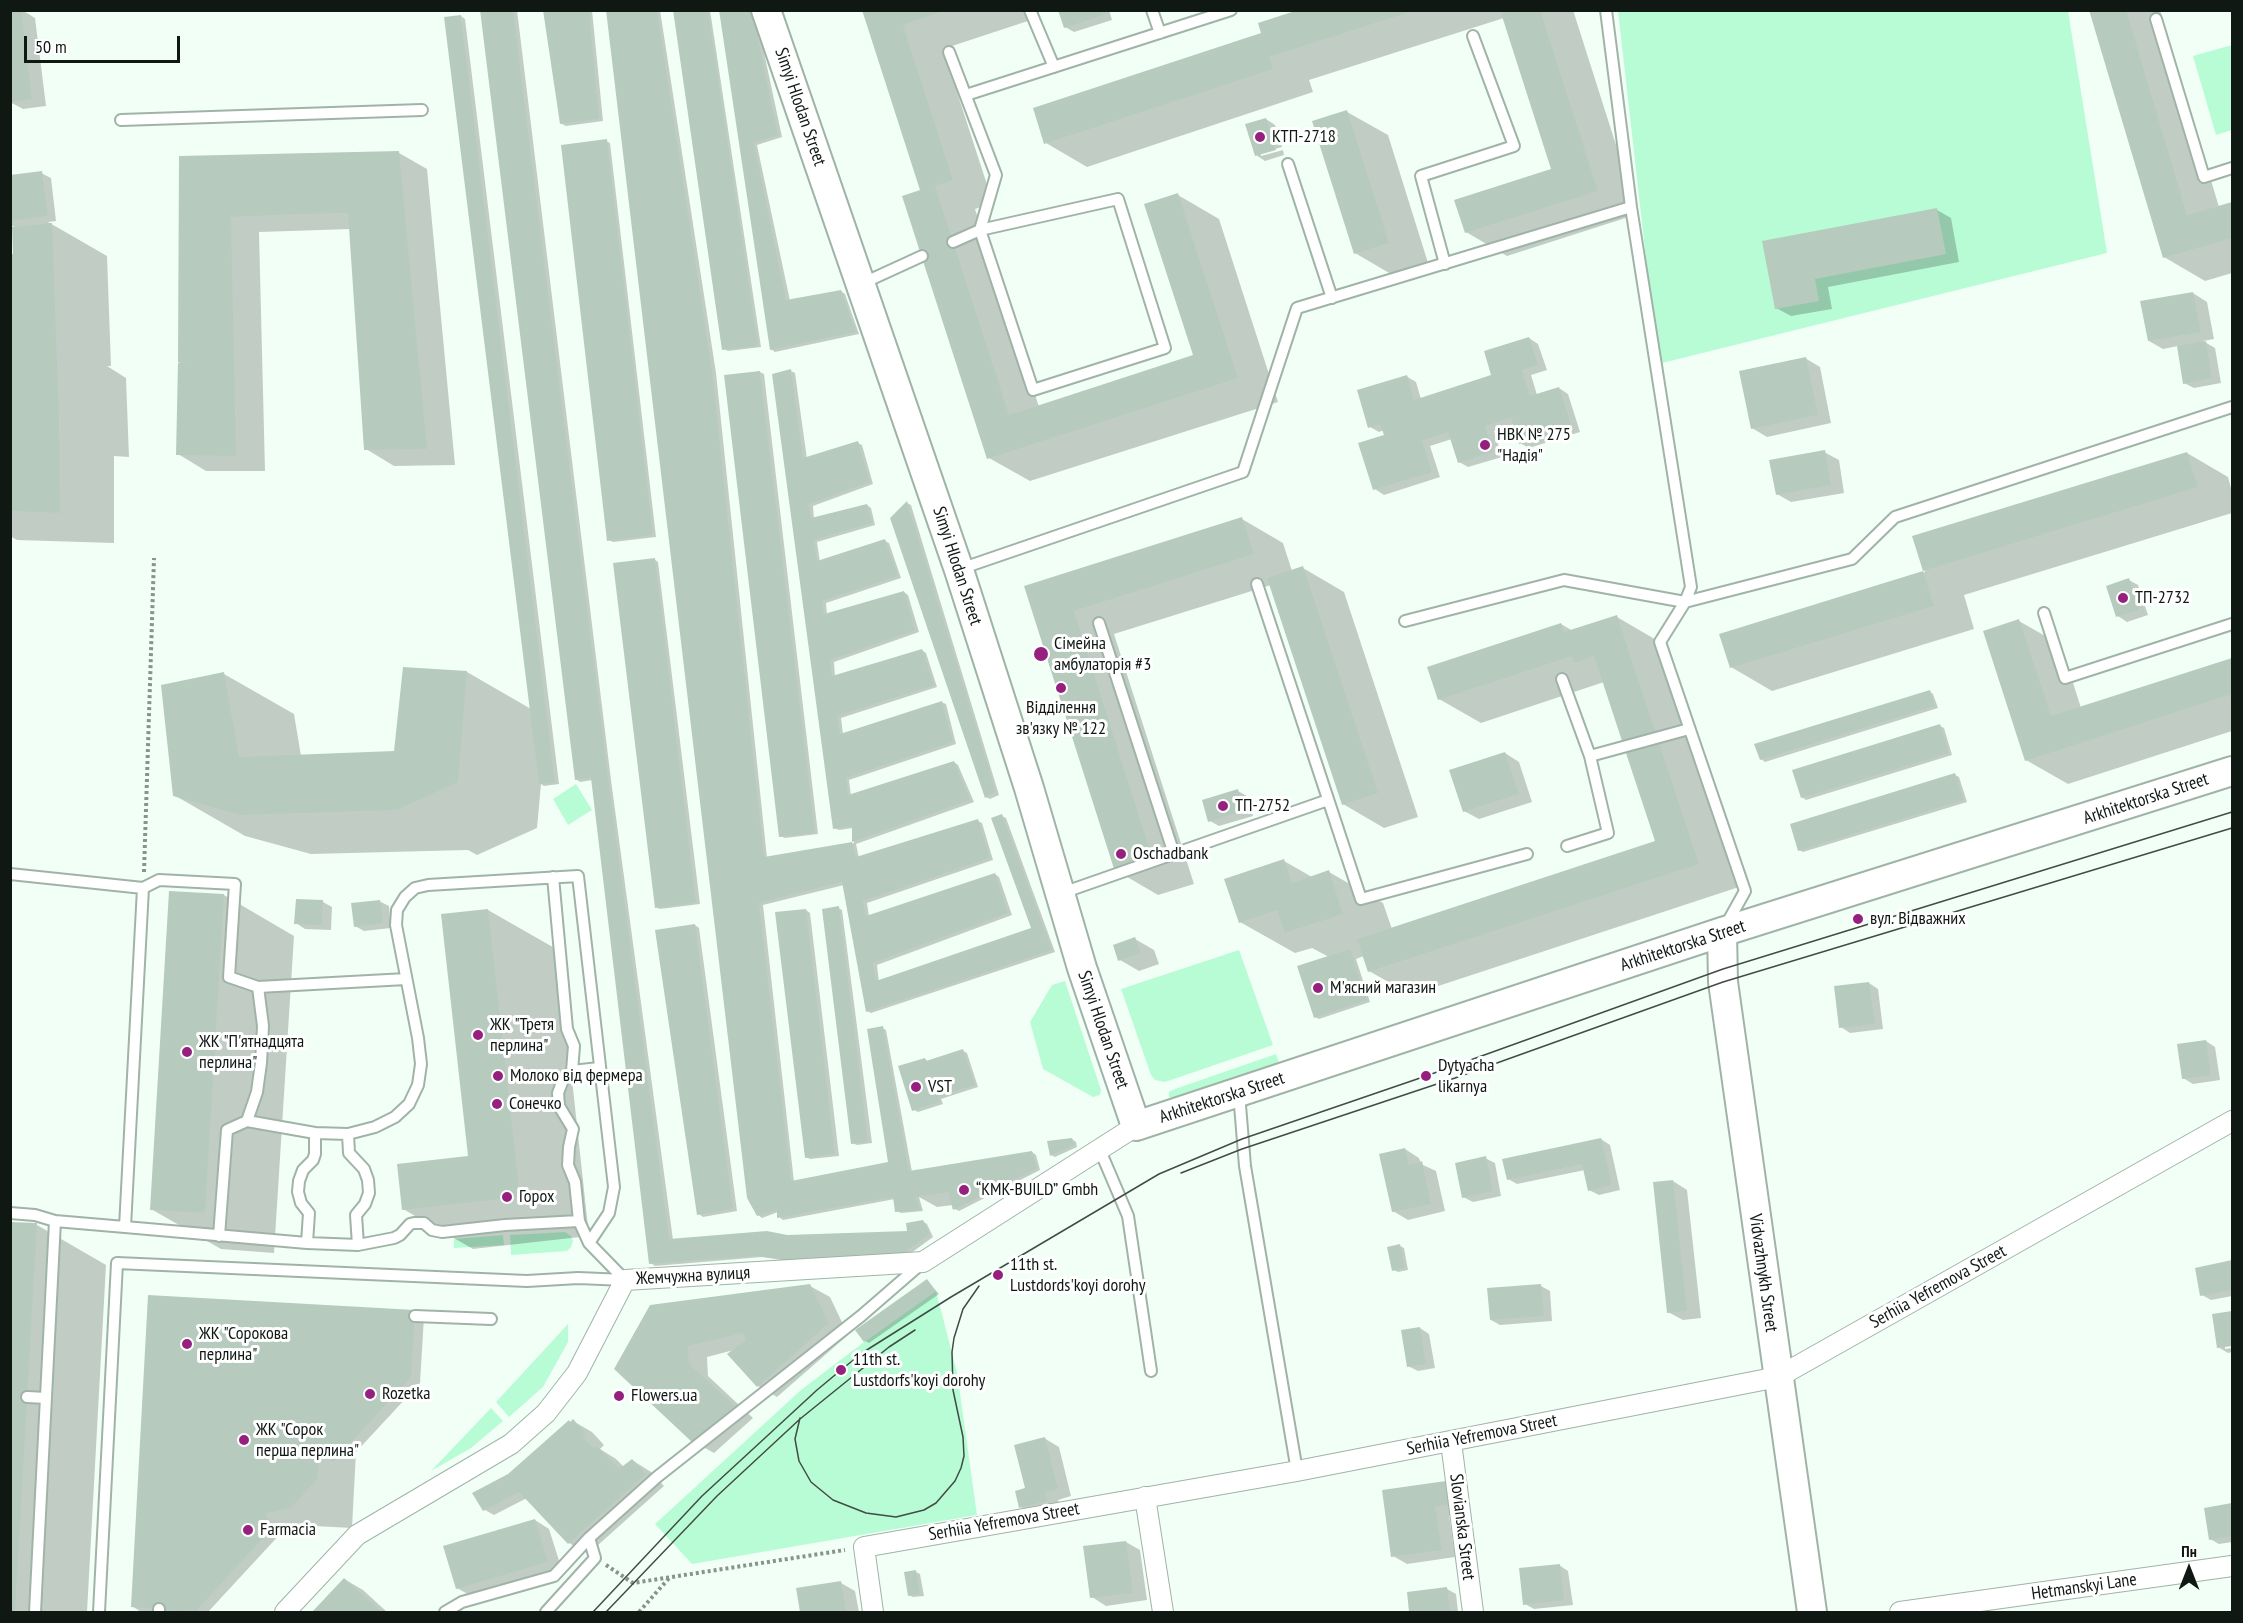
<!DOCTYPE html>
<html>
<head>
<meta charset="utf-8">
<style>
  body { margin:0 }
  #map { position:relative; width:2243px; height:1623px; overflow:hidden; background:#f2fff7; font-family:"PT Sans Narrow",sans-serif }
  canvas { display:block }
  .frame { position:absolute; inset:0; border:12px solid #101814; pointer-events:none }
  .north { position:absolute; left:2159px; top:1539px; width:60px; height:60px; -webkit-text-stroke:4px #fff; paint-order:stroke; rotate:0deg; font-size:16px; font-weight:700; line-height:24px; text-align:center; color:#101814 }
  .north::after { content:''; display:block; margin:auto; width:21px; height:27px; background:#101814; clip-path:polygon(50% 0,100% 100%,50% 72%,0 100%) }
  .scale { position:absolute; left:24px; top:36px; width:156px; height:27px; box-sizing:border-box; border:3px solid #101814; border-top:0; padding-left:8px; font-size:18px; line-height:21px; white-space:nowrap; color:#101814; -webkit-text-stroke:4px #fff; paint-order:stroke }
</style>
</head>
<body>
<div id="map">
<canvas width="2243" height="1623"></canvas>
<div class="frame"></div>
<div class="north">Пн</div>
<div class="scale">50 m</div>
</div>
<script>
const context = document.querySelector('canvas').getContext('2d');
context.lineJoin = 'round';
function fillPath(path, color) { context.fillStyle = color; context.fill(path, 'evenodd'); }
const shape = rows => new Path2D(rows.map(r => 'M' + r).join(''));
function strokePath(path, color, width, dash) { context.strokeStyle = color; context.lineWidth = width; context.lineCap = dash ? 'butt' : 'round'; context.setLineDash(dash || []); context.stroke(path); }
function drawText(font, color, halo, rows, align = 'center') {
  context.font = font + ' "PT Sans Narrow",sans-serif'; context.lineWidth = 6; context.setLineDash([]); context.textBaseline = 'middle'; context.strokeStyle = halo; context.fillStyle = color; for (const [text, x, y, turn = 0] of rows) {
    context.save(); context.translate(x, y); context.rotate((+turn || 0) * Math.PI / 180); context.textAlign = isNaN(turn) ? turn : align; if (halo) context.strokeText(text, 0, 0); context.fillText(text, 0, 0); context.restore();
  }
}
fillPath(shape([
  [1618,11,2068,11,2107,253,1658,364],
  [2232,45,2232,130,2216,135,2193,56],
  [576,784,592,810,568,825,553,799],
  [1239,950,1273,1045,1165,1082,1155,1080,1151,1075,1121,989],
  [1065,981,1101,1090,1100,1095,1093,1097,1043,1069,1030,1022,1052,985],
  [1276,1054,1279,1063,1176,1099,1169,1097,1169,1092,1172,1090],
  [565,1232,571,1236,573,1241,571,1247,567,1251,511,1255,510,1235],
  [503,1235,504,1245,454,1248,454,1239],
  [936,1291,957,1372,977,1515,692,1564,655,1524,801,1390,864,1342],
  [568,1324,568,1342,543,1387,509,1417,496,1402],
  [491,1408,503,1421,471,1448,431,1471]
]), '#b8fcd5');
fillPath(shape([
  [22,10,35,18,46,106,23,109,10,102,10,11],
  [481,10,517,10,611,780,673,1240,909,1232,922,1221,927,1224,933,1237,907,1256,793,1262,762,1257,655,1266,651,1263,593,780,580,782,576,779],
  [545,10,592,10,603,121,566,126,562,124],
  [607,10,660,10,716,373,767,858,854,843,853,828,839,830,834,828,791,371,795,373,807,459,858,443,862,445,873,484,813,506,814,519,867,505,871,508,875,525,817,542,820,562,885,541,889,543,901,578,826,603,827,615,904,592,908,595,919,632,834,662,835,676,922,650,926,653,937,687,841,718,843,734,941,702,946,704,956,744,849,780,851,796,954,762,958,765,974,802,856,844,859,858,978,821,982,823,993,860,867,903,869,916,995,874,999,877,1012,915,877,965,879,982,1033,929,1002,816,1006,818,1055,952,871,1013,867,1011,844,885,763,905,794,1182,890,1163,882,1028,886,1030,912,1172,1032,1152,1036,1155,1040,1170,959,1211,955,1209,953,1205,937,1207,919,1197,923,1211,901,1213,897,1211,895,1199,783,1220,779,1217,778,1212,762,1218,758,1215],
  [674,10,710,10,761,347,728,351,724,349],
  [721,10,755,10,782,137,757,145,790,301,841,291,845,294,859,334,775,352,771,349],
  [864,10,1038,10,1040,17,943,49,993,203,975,209,1039,407,1195,356,1178,195,1219,219,1278,402,1030,481,989,458,922,191],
  [1060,10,1109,10,1112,20,1074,32,1065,27],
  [1303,10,1573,10,1638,214,1507,256,1466,232,1553,170,1504,18,1309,80,1313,92,1087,167,1046,143,1263,33],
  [2091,10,2160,10,2219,207,2232,203,2232,273,2205,281,2164,257],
  [461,16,465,19,559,784,544,786,541,784,537,828,477,855,468,850,311,854,245,836,174,795,224,674,294,714,301,756,396,752,404,669,467,672,531,709],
  [1347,112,1388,135,1429,266,1396,277,1355,253],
  [1266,119,1275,125,1282,147,1261,153,1261,156,1283,150,1284,155,1265,161,1256,155],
  [606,141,610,143,656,537,613,542,609,540],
  [399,153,427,169,455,465,394,466,366,449,351,229,259,232,265,471,206,471,178,454,181,157],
  [41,173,51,178,56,221,48,222,107,256,111,366,107,366,126,378,129,457,114,456,114,543,17,540,10,536,10,255,15,255,14,226,10,227,10,177],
  [1937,210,1951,218,1959,262,1828,287,1832,309,1791,316,1776,308,1764,242],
  [2193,293,2207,302,2214,339,2203,341,2215,348,2221,383,2194,388,2184,383,2178,346,2163,349,2149,341],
  [1529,338,1538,344,1547,370,1531,375,1537,395,1559,388,1568,394,1580,432,1529,448,1520,443,1514,424,1494,431,1502,457,1468,467,1459,462,1452,439,1430,446,1440,477,1384,495,1375,489,1386,436,1384,430,1379,432,1370,427,1406,376,1416,382,1421,399,1493,376],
  [1805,358,1820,367,1831,423,1767,437,1752,428],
  [760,372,764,374,818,834,785,838,780,836],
  [1824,452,1839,460,1844,493,1791,502,1777,494],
  [2187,453,2228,477,2232,492,2232,513,1964,595,1974,629,1772,691,1731,667,1721,635,1925,572,1914,537],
  [907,503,911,505,999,795,990,799,986,797],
  [1242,519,1283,543,1292,571,1303,568,1344,592,1418,817,1384,828,1343,804,1271,585,1114,634,1194,884,1158,895,1117,871,1026,587],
  [654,559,658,562,700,904,660,909,656,907],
  [2129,580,2138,585,2148,615,2127,622,2118,616],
  [1617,617,1658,641,1739,887,1411,995,1369,971,1364,956,1356,959,1370,1002,1319,1019,1315,1017,1329,957,1312,948,1295,953,1240,922,1284,861,1312,877,1329,872,1383,903,1392,929,1657,842,1604,682,1481,723,1439,699,1561,624,1573,631],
  [2019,621,2061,645,2081,708,2232,659,2232,731,2068,784,2026,760],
  [1929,691,1933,694,1938,708,1765,762,1761,759],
  [1940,726,1944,728,1952,755,1806,800,1802,797],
  [1505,753,1519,762,1532,802,1479,819,1464,811],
  [1955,775,1959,777,1967,802,1803,852,1799,850],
  [1238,791,1247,796,1253,816,1219,826,1210,821],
  [171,892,224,895,294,936,274,1253,221,1249,151,1209],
  [297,901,323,902,332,907,331,930,305,929,296,923],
  [379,901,389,906,391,928,364,931,355,926],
  [838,908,842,910,872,1143,857,1145,852,1143],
  [488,910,558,950,589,1236,473,1249,403,1209,469,1157],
  [806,910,810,913,839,1156,810,1159,806,1157],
  [695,925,699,928,737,1211,703,1217,699,1214],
  [1135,939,1154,950,1159,964,1139,971,1120,960],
  [1869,983,1878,989,1883,1029,1850,1033,1841,1027],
  [2206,1041,2215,1047,2220,1080,2193,1084,2183,1078],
  [963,1051,967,1053,978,1087,941,1099,943,1104,918,1112,914,1110,925,1059,929,1062],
  [1072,1139,1076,1142,1077,1147,1055,1157,1051,1155],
  [1601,1139,1610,1145,1620,1190,1599,1195,1589,1190,1585,1170,1517,1184,1508,1179],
  [1405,1149,1419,1158,1421,1164,1436,1171,1445,1211,1408,1220,1393,1211],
  [1485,1158,1495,1163,1501,1196,1473,1202,1463,1197],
  [1673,1181,1687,1190,1701,1318,1683,1320,1668,1312],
  [10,1223,37,1225,106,1265,87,1612,10,1612],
  [1400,1246,1404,1248,1408,1270,1398,1272,1394,1270],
  [2232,1262,2232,1296,2211,1300,2202,1295,2197,1269],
  [927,1281,939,1294,869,1343,865,1341],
  [810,1286,830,1297,848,1335,777,1397,758,1386,734,1350,707,1357,708,1376,753,1418,714,1453,694,1442,616,1369],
  [1541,1286,1550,1291,1552,1321,1500,1325,1491,1320],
  [150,1296,424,1317,420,1383,356,1452,352,1528,276,1524,283,1531,208,1612,141,1612,132,1606],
  [2232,1312,2232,1345,2225,1346,2225,1349,2232,1348,2232,1352,2228,1353,2218,1347,2214,1315],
  [1420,1328,1429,1334,1435,1368,1418,1371,1408,1366],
  [573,1421,592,1432,604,1445,600,1449,616,1459,624,1467,632,1460,651,1472,664,1486,588,1554,569,1543,527,1498,494,1515,485,1510,509,1475],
  [1044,1438,1059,1447,1071,1496,1058,1500,1061,1509,1035,1515,1021,1507],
  [1445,1482,1459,1491,1463,1513,1449,1515,1455,1557,1407,1564,1393,1556],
  [2232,1505,2232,1542,2219,1544,2210,1539,2205,1509],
  [535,1520,549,1529,562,1570,471,1596,457,1588],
  [1126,1542,1140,1550,1147,1600,1106,1606,1092,1597,1085,1548],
  [1559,1565,1568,1571,1573,1605,1534,1609,1525,1604],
  [916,1572,920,1574,924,1596,913,1597,909,1595],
  [344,1579,363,1590,387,1612,314,1612],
  [841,1583,855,1591,859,1612,801,1612,798,1589],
  [1447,1589,1456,1594,1458,1612,1410,1612,1408,1593]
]), '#0003');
fillPath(shape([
  [10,10,21,10,32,99,10,102],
  [480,10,513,10,608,777,669,1239,767,1231,787,1235,907,1231,906,1223,923,1220,930,1234,902,1254,788,1260,757,1256,649,1264,591,778,575,780],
  [543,10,589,10,599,119,560,124],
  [606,10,657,10,712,370,764,857,852,842,852,826,833,829,772,374,791,369,803,458,858,441,870,482,809,504,811,518,867,504,872,523,814,540,817,561,885,539,898,576,822,601,824,614,904,591,915,630,830,660,832,676,922,649,934,685,837,716,840,734,942,701,953,742,846,778,848,795,954,761,970,800,852,842,856,857,978,819,990,858,863,901,866,916,995,873,1008,913,873,963,876,981,1031,928,991,818,1002,814,1052,950,866,1012,842,882,759,903,791,1181,888,1162,867,1029,883,1026,909,1171,1032,1151,1037,1168,953,1210,948,1192,916,1197,920,1210,895,1212,893,1197,777,1218,777,1210,757,1216,747,1198],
  [673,10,708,10,758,346,722,350],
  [719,10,752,10,778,135,754,143,786,300,841,290,856,332,770,350],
  [862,10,947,10,903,25,953,180,935,186,1009,415,1193,355,1144,204,1178,193,1238,378,987,459,902,196,920,190],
  [1058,10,1102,10,1104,15,1064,28],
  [1298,10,1413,11,1269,57,1273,69,1044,144,1033,108,1261,33,1258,23],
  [1500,10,1540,10,1598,191,1465,233,1454,200,1551,169],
  [2089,10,2126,10,2187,215,2232,202,2232,238,2163,258],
  [461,15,555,783,539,784,444,17],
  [1347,110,1389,243,1354,254,1312,121],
  [1266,118,1276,150,1255,156,1245,124],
  [607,139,653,535,607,541,561,145],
  [399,151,427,449,364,450,348,213,297,214,231,217,236,456,176,455,178,363,191,362,178,362,179,156],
  [42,171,48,216,10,221,10,175],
  [1937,208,1946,254,1815,279,1819,301,1775,309,1762,241],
  [52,223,59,417,60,513,10,511,10,254,13,254,12,227],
  [2193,292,2201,332,2148,341,2140,301],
  [1529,337,1538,365,1522,370,1530,396,1559,387,1572,427,1519,444,1511,418,1485,426,1493,452,1458,463,1448,432,1422,441,1432,472,1373,490,1358,443,1384,435,1380,424,1368,428,1357,390,1407,375,1414,400,1491,375,1484,351],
  [2206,341,2212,378,2183,384,2177,346],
  [1806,357,1818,415,1751,429,1739,371],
  [760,371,815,833,779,837,724,375],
  [1825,450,1831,485,1776,495,1769,460],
  [2187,452,2198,487,1923,571,1912,536],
  [907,501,996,792,985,798,890,518],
  [1242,517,1254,554,1074,611,1153,860,1115,872,1024,586],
  [655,558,696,903,655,908,613,563],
  [1303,566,1378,793,1342,805,1267,578],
  [1923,571,1934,606,1730,668,1719,634],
  [2129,578,2139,610,2116,617,2106,586],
  [1617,615,1699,864,1368,972,1357,939,1655,841,1594,656,1574,663,1572,656,1438,700,1427,667,1561,623,1564,632],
  [2019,619,2051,716,2232,658,2232,694,2025,761,1983,631],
  [403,667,467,671,458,782,397,810,240,815,173,796,161,685,224,672,239,757,394,751],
  [1930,690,1935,706,1760,760,1754,744],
  [1940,724,1949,753,1801,798,1792,770],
  [1505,752,1519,794,1463,812,1449,770],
  [1955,773,1964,800,1798,851,1790,824],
  [1238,789,1244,811,1208,822,1202,800],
  [1284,859,1292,883,1329,870,1343,914,1285,933,1277,910,1239,923,1224,879],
  [169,891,224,894,205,1213,150,1210],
  [296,899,323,900,322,925,294,924],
  [380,900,383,923,354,927,351,903],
  [839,906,868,1142,851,1144,822,909],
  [488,909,520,1197,402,1210,397,1164,468,1156,441,914],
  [806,909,835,1154,805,1158,775,912],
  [695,924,733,1209,697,1215,655,930],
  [1135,937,1141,953,1118,961,1113,945],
  [1350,949,1367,1000,1314,1018,1297,966],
  [1869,982,1875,1024,1839,1028,1834,986],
  [2206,1040,2211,1075,2182,1079,2177,1044],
  [963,1049,975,1085,938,1097,939,1102,912,1111,898,1066,925,1058,926,1061],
  [1072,1138,1074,1145,1050,1156,1047,1141],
  [1601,1138,1612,1185,1588,1191,1582,1164,1507,1180,1502,1159],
  [1405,1148,1409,1165,1422,1161,1431,1204,1392,1212,1379,1154],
  [1486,1156,1493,1191,1462,1198,1455,1163],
  [1673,1180,1687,1311,1667,1313,1653,1182],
  [10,1222,37,1223,15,1612,10,1612],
  [1400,1244,1405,1268,1392,1271,1387,1247],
  [2232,1260,2232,1290,2200,1296,2195,1268],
  [927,1279,936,1291,864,1342,855,1330],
  [810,1284,829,1323,757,1387,727,1354,746,1340,743,1333,688,1346,689,1364,735,1406,693,1443,614,1369,650,1305],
  [1541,1284,1544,1316,1490,1320,1487,1288],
  [148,1295,415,1310,411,1377,333,1462,323,1453,320,1456,317,1479,291,1508,267,1513,265,1515,275,1525,196,1611,186,1610,186,1612,131,1607],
  [2232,1311,2232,1346,2217,1348,2212,1314],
  [1420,1327,1426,1364,1407,1367,1401,1330],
  [573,1419,586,1434,582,1437,594,1448,597,1446,619,1469,632,1459,646,1474,568,1544,519,1492,483,1511,472,1493,508,1474,569,1420,570,1422],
  [1045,1437,1058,1489,1045,1492,1047,1501,1019,1508,1015,1491,1025,1488,1014,1445],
  [1446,1481,1449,1505,1435,1507,1442,1550,1391,1557,1382,1490],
  [2232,1503,2232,1536,2209,1540,2204,1508],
  [535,1519,548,1562,456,1589,443,1546],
  [1126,1541,1133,1593,1090,1598,1083,1546],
  [1560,1564,1564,1600,1523,1605,1519,1568],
  [916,1570,920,1594,908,1596,904,1572],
  [344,1578,382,1612,312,1612],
  [841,1581,846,1612,800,1612,796,1588],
  [1447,1587,1450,1612,1409,1612,1407,1592]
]), '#b6cbbe');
const lane = shape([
  [1030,10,1054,67],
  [1152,10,1160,33],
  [1606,10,1631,207,1691,587,1685,602,1660,642,1745,891,1725,927],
  [2156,19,2204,177,2232,168],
  [949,52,996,175,980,230,1033,390,1165,348,1118,199,980,230,953,242],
  [966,95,1231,10],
  [121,120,422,110],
  [1288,164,1332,298],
  [1445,264,1421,176,1514,146,1473,36],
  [861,284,922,256],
  [960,569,1243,472,1297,308,1631,207],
  [1257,584,1361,899,1527,854],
  [2044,613,2065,678,2232,624],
  [1405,621,1564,580,1685,602,1852,559,1895,517,2232,407],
  [1099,623,1174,854],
  [1562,679,1590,756,1689,729],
  [1567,846,1608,833,1590,756],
  [10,874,143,888,159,880,235,884,229,977,258,987],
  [553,877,567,1029,574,1046,572,1071],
  [1062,893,1328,800],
  [599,1068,572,1071,563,1080,558,1093,559,1106,573,1129,569,1147,568,1165,575,1182,579,1221,589,1243,625,1280],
  [1239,1093,1245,1166,1297,1471],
  [315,1133,348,1134],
  [1099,1148,1128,1216,1151,1371],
  [10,1213,35,1215,55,1221,125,1227,307,1243,358,1245,394,1238,400,1235,410,1224,414,1223,424,1223,432,1230,442,1232,505,1225,579,1221],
  [125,1227,143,888],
  [219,1236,227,1130,247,1121],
  [307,1243,309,1213,301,1203,298,1192,299,1181,303,1170,313,1160,315,1154,315,1133,247,1121,257,1092,261,1063,263,1026,258,987,406,979],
  [358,1245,356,1215,365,1204,369,1193,368,1180,364,1169,349,1153,348,1134,375,1127,395,1117,409,1104,418,1085,421,1064,418,1038,396,925,397,910,405,897,415,888,428,885,578,876,614,1187,609,1213,589,1243],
  [415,1316,491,1319],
  [27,1397,46,1398],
  [35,1612,55,1221],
  [99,1612,117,1263,527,1281,578,1278,625,1280],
  [159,1612,159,1609],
  [445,1612,462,1602,554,1576,589,1538],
  [546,1612,595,1558,589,1538,657,1477,861,1316,921,1264]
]);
const street = shape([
  [1451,1442,1473,1612],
  [1145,1497,1163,1612],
  [285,1612,357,1535,511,1444,546,1413,577,1373,625,1280,923,1262,1136,1126],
  [873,1612,864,1547,1297,1471,1778,1377,2232,1121],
  [1900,1612,2232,1566]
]);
const secondary = shape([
  [766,10,959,570,1029,788,1082,968,1136,1126,1722,932,2232,771],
  [1722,932,1723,982,1812,1612]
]);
strokePath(lane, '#9fb4a7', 14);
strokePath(street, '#9fb4a7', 22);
strokePath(secondary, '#9fb4a7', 32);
strokePath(shape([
  [144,872,154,558],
  [606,1565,633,1583,845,1550],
  [639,1612,670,1577]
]), '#88938c', 4, [3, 3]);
strokePath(lane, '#fff', 10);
strokePath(street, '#fff', 20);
strokePath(secondary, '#fff', 28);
strokePath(shape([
  [1181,1173,1242,1149,1455,1078,1723,982,2232,828],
  [800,1418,795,1439,799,1461,811,1482,833,1500,866,1513,896,1517,924,1510,936,1503,955,1481,961,1468,964,1456,963,1437,953,1390,952,1352,954,1338,963,1309,979,1286],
  [593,1612,702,1496,817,1390,841,1370,862,1353,951,1297,1159,1174,1242,1139,1426,1076,1723,969,2232,812],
  [606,1612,717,1496,800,1419,889,1347,915,1330]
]), '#424b46', 1.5);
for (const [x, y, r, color] of [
  [1260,137,6,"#96207d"],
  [1485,445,6,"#96207d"],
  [2123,598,6,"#96207d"],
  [1041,654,8,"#96207d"],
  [1061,688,6,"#96207d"],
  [1223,806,6,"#96207d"],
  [1121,854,6,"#96207d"],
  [1858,919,6,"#96207d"],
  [1318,988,6,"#96207d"],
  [478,1035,6,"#96207d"],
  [187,1052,6,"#96207d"],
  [498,1076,6,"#96207d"],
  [1426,1076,6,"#96207d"],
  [916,1087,6,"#96207d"],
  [497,1104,6,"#96207d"],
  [964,1190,6,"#96207d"],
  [507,1197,6,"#96207d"],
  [998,1275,6,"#96207d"],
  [187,1344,6,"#96207d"],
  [841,1370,6,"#96207d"],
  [370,1394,6,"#96207d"],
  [619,1396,6,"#96207d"],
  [244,1440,6,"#96207d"],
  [248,1530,6,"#96207d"]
]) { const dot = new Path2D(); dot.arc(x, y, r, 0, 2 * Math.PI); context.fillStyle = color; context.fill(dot); strokePath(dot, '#fff', 2); }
drawText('18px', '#101814', '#fff', [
  ["Simyi Hlodan Street",800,107,71],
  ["Simyi Hlodan Street",957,566,72],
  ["Arkhitektorska Street",2146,799,-18],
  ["Arkhitektorska Street",1683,946,-18],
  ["Simyi Hlodan Street",1103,1030,71],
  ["Arkhitektorska Street",1222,1098,-18],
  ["Vidvazhnykh Street",1763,1273,82],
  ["Жемчужна вулиця",693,1276,-3],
  ["Serhiia Yefremova Street",1938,1287,-29],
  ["Serhiia Yefremova Street",1482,1435,-11],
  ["Serhiia Yefremova Street",1004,1522,-10],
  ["Slovianska Street",1462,1527,83],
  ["Hetmanskyi Lane",2084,1587,-8]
]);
drawText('18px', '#101814', '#fff', [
  ["КТП-2718",1272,137],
  ["НВК № 275",1497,435],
  ["\"Надія\"",1497,456],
  ["ТП-2732",2135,598],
  ["Сімейна",1054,644],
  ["амбулаторія #3",1054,665],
  ["Відділення",1061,708,"center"],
  ["зв'язку № 122",1061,729,"center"],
  ["ТП-2752",1235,806],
  ["Oschadbank",1133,854],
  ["вул. Відважних",1870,919],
  ["М'ясний магазин",1330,988],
  ["ЖК \"Третя",490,1025],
  ["перлина\"",490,1046],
  ["ЖК \"П'ятнадцята",199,1042],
  ["перлина\"",199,1063],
  ["Dytyacha",1438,1066],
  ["likarnya",1438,1087],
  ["Молоко від фермера",510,1076],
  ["VST",928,1087],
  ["Сонечко",509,1104],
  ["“KMK-BUILD” Gmbh",976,1190],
  ["Горох",519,1197],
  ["11th st.",1010,1265],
  ["Lustdords'koyi dorohy",1010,1286],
  ["ЖК \"Сорокова",199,1334],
  ["перлина\"",199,1355],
  ["11th st.",853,1360],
  ["Lustdorfs'koyi dorohy",853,1381],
  ["Rozetka",382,1394],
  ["Flowers.ua",631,1396],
  ["ЖК \"Сорок",256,1430],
  ["перша перлина\"",256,1451],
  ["Farmacia",260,1530]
], 'left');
</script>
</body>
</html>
